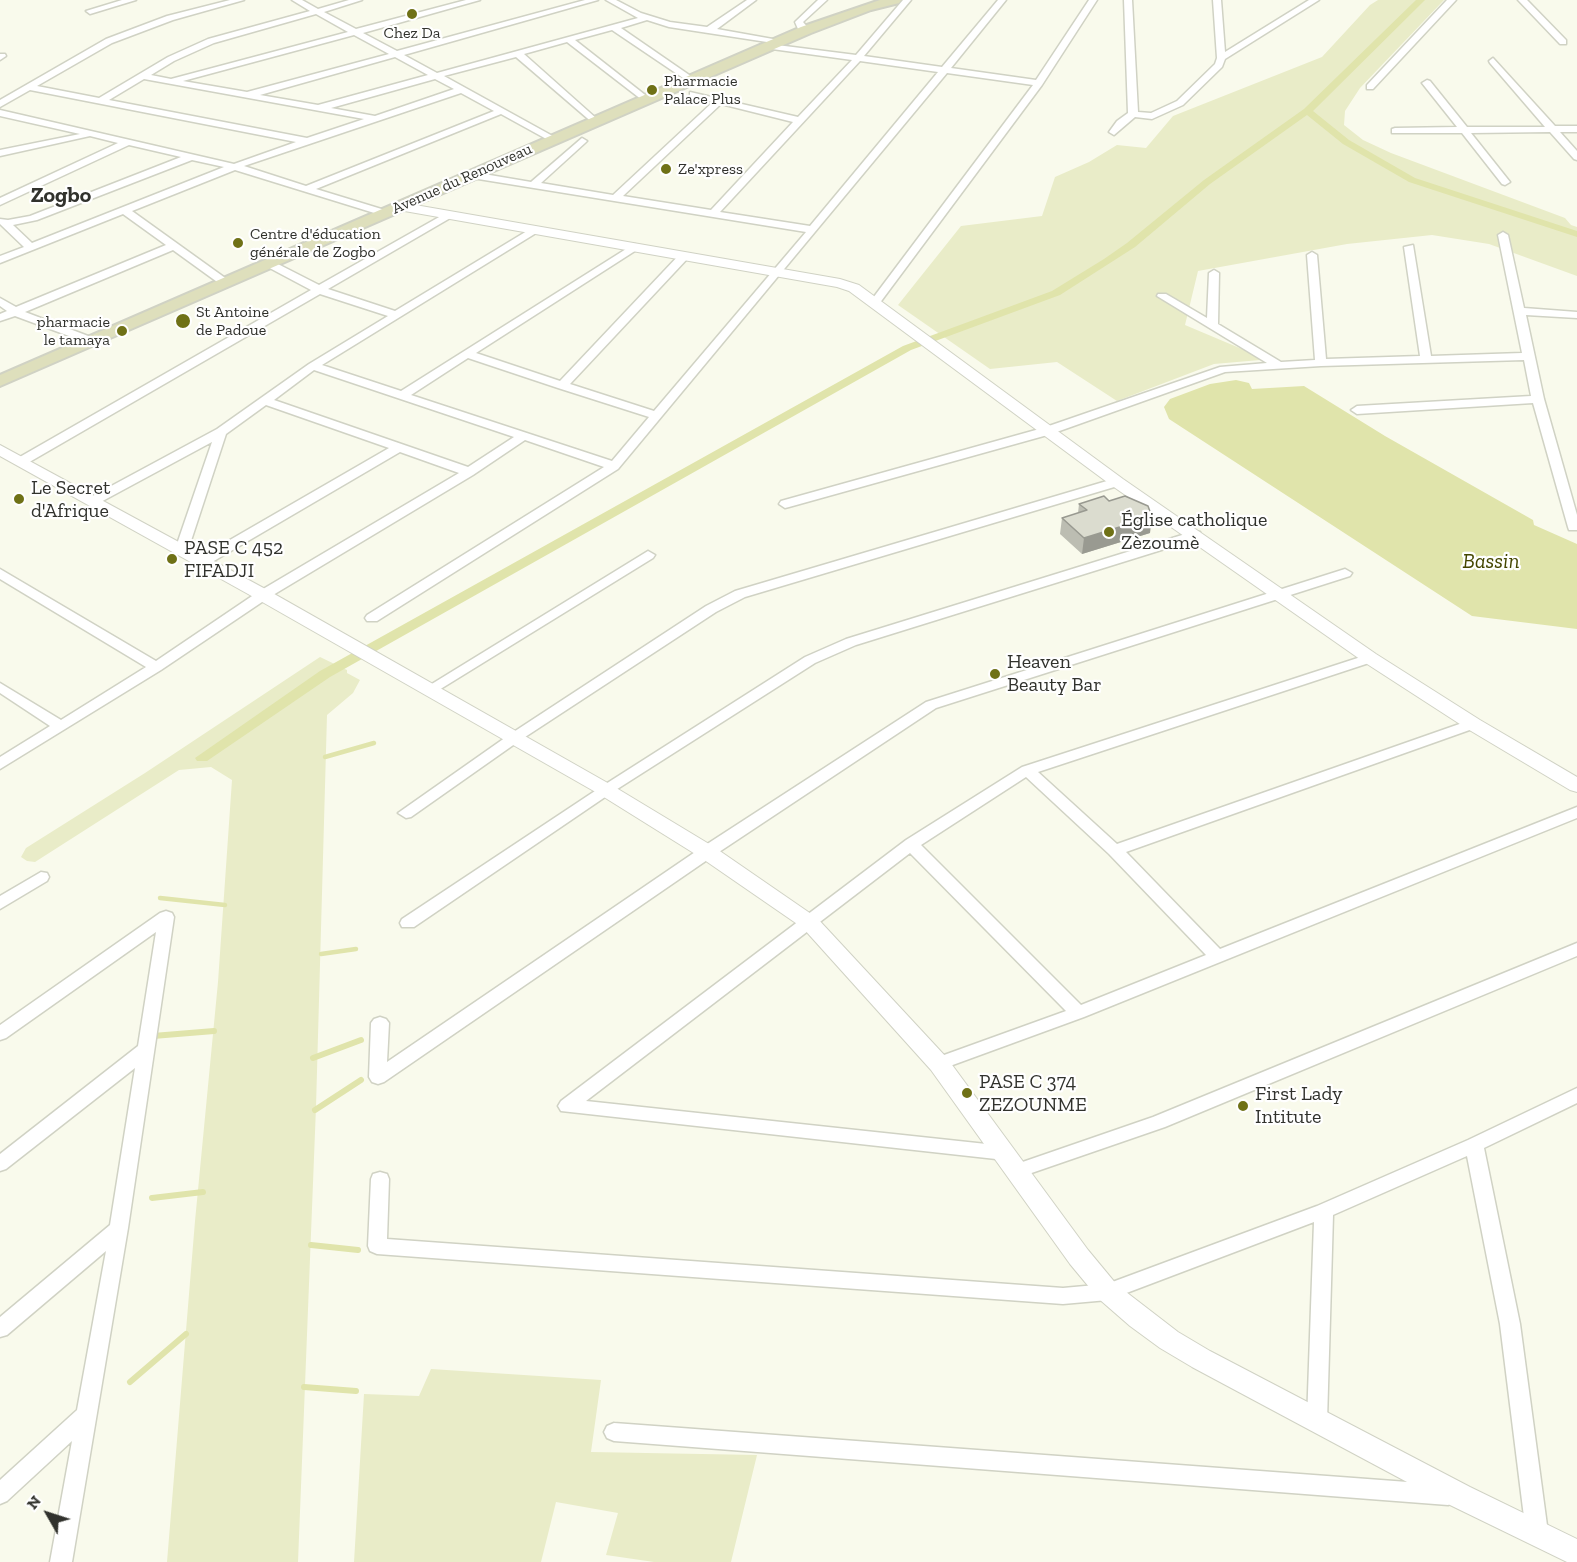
<!DOCTYPE html>
<html>
<head>
<meta charset="utf-8">
<style>
  body { margin:0 }
  #map { position:relative; width:1577px; height:1562px; overflow:hidden; background:#f9faec; font-family:"Zilla Slab",serif }
  canvas { display:block }
  .north { position:absolute; left:18px; top:1484px; width:60px; height:60px; -webkit-text-stroke:4px #fff; paint-order:stroke; rotate:309deg; font-size:16px; font-weight:700; line-height:24px; text-align:center; color:#31322d }
  .north::after { content:''; display:block; margin:auto; width:21px; height:27px; background:#31322d; clip-path:polygon(50% 0,100% 100%,50% 72%,0 100%) }
</style>
</head>
<body>
<div id="map">
<canvas width="1577" height="1562"></canvas>
<div class="north">N</div>
</div>
<script>
const context = document.querySelector('canvas').getContext('2d');
context.lineJoin = 'round';
function fillPath(path, color) { context.fillStyle = color; context.fill(path, 'evenodd'); }
const shape = rows => new Path2D(rows.map(r => 'M' + r).join(''));
function strokePath(path, color, width, dash) { context.strokeStyle = color; context.lineWidth = width; context.lineCap = dash ? 'butt' : 'round'; context.setLineDash(dash || []); context.stroke(path); }
function drawText(font, color, halo, rows, align = 'center') {
  context.font = font + ' "Zilla Slab",serif'; context.lineWidth = 4.5; context.setLineDash([]); context.textBaseline = 'middle'; context.strokeStyle = halo; context.fillStyle = color; for (const [text, x, y, turn = 0] of rows) {
    context.save(); context.translate(x, y); context.rotate((+turn || 0) * Math.PI / 180); context.textAlign = isNaN(turn) ? turn : align; if (halo) context.strokeText(text, 0, 0); context.fillText(text, 0, 0); context.restore();
  }
}
fillPath(shape([
  [1378,0,1444,0,1360,88,1345,111,1344,125,1363,140,1391,153,1565,218,1571,225,1577,227,1577,276,1489,244,1432,235,1347,244,1198,271,1185,325,1249,352,1260,360,1214,364,1117,401,1057,362,990,369,898,305,961,226,1042,216,1055,177,1089,162,1117,145,1146,148,1173,116,1322,57,1370,5],
  [320,657,347,670,347,673,360,680,353,693,327,715,316,1107,298,1562,167,1562,195,1221,218,982,232,780,211,767,179,770,35,862,27,861,21,857,26,848,145,773],
  [431,1369,601,1380,591,1452,757,1455,731,1562,654,1562,606,1555,618,1513,556,1502,541,1562,354,1562,364,1394,419,1396]
]), '#e9ecc8');
fillPath(shape([
  [1236,380,1249,383,1252,389,1304,386,1385,436,1533,520,1534,525,1577,544,1577,629,1472,616,1169,419,1164,407,1170,399,1210,384]
]), '#e0e4ab');
strokePath(shape([
  [325,757,374,743],
  [160,898,225,905],
  [321,954,356,949]
]), '#e0e4ab', 4.5);
strokePath(shape([
  [153,1036,214,1031],
  [313,1058,361,1040],
  [315,1110,361,1080],
  [152,1198,203,1192],
  [311,1245,358,1250],
  [130,1382,186,1334],
  [304,1387,356,1391]
]), '#e0e4ab', 6);
fillPath(shape([
  [1416,0,1425,0,1313,111,1349,140,1415,178,1577,231,1577,237,1409,182,1343,144,1307,115,1210,184,1135,247,1060,295,911,350,330,677,207,761,197,761,195,758,320,671,903,346,1052,291,1104,259,1127,243,1204,180,1304,109,1416,0]
]), '#e0e4ab');
const minor = shape([
  [122,0,136,0,90,14,86,11,122,0],
  [230,0,244,0,173,20,112,43,37,86,99,98,168,57,208,39,310,11,292,0,302,0,318,9,349,0,362,0,324,12,356,29,466,0,480,0,363,33,397,51,585,0,598,0,404,55,437,73,638,18,606,0,616,0,641,13,670,22,707,27,747,0,756,0,717,29,784,41,780,44,669,27,647,20,621,28,695,79,695,83,692,84,612,30,575,40,649,98,651,100,646,103,567,42,524,54,597,119,599,121,594,124,516,57,444,76,558,139,550,141,501,114,316,189,388,211,389,213,384,216,235,170,132,211,228,280,228,284,220,284,173,250,25,312,96,339,96,343,88,343,15,316,0,321,0,314,7,311,0,306,0,298,16,307,166,245,123,214,0,263,0,256,24,247,0,224,0,219,8,220,30,216,181,157,129,145,0,205,0,198,118,143,90,136,0,156,0,150,80,134,0,116,0,110,234,164,296,142,30,90,0,107,0,100,106,39,167,16,230,0],
  [316,14,348,32,171,79,151,75,174,61,214,43,316,14],
  [354,35,389,54,247,92,183,81,354,35],
  [395,57,428,75,318,105,260,95,395,57],
  [144,79,364,119,307,138,109,100,144,79],
  [435,79,454,89,375,116,331,108,435,79],
  [461,93,494,111,306,186,244,166,461,93],
  [192,160,224,167,32,243,13,225,37,220,192,160],
  [818,0,827,0,803,22,810,30,803,32,798,29,795,22,818,0],
  [903,0,911,0,864,56,942,67,998,0,1006,0,951,68,1036,80,1089,0,1097,0,1042,85,879,304,871,304,870,302,1033,85,947,73,618,469,377,621,367,621,365,618,367,615,604,467,525,440,473,475,268,598,161,670,0,769,0,757,50,726,0,693,0,683,61,720,146,667,0,579,0,569,156,661,258,592,459,473,400,452,207,565,197,565,195,562,197,559,389,448,266,405,226,434,187,553,177,553,175,550,212,442,97,504,89,504,87,501,89,498,217,429,309,364,388,316,320,294,26,464,18,464,18,458,311,290,264,265,264,261,272,261,319,285,448,212,453,215,452,217,328,289,395,311,532,228,541,230,322,365,401,391,634,244,638,245,638,249,476,353,560,381,680,254,688,254,688,258,570,384,654,411,806,232,472,178,467,175,472,172,531,182,582,138,587,141,585,143,541,183,613,195,713,102,690,96,690,92,798,117,852,60,772,49,769,48,769,44,856,55,903,0],
  [860,61,938,72,810,226,720,212,860,61],
  [721,104,793,122,711,210,623,196,721,104],
  [468,358,558,388,649,417,612,461,411,395,468,358],
  [314,370,514,437,468,467,274,400,314,370],
  [1124,0,1132,0,1138,112,1151,113,1177,101,1215,64,1217,58,1213,0,1221,0,1225,52,1309,0,1319,0,1225,59,1222,67,1183,105,1152,119,1135,117,1114,135,1109,132,1117,121,1128,113,1124,0],
  [1447,0,1456,0,1373,89,1367,89,1367,85,1447,0],
  [1518,0,1527,0,1566,40,1566,44,1560,44,1518,0],
  [0,54,5,54,6,56,0,60,0,54],
  [1493,58,1555,126,1577,126,1577,132,1560,132,1577,151,1577,160,1574,159,1550,132,1471,133,1510,182,1505,185,1502,184,1462,133,1392,133,1392,129,1395,128,1457,127,1422,83,1427,80,1430,81,1467,127,1545,127,1490,63,1489,61,1493,58],
  [1503,232,1508,235,1524,308,1577,312,1577,318,1526,315,1544,399,1577,515,1577,530,1569,530,1568,527,1533,403,1357,414,1351,410,1357,406,1531,396,1524,360,1321,366,1225,372,1051,434,789,507,785,508,779,504,781,501,1043,428,1220,367,1267,363,1157,296,1158,294,1166,294,1207,318,1209,273,1214,270,1219,273,1218,324,1281,362,1315,360,1307,255,1312,252,1317,255,1326,359,1420,356,1404,247,1413,245,1431,356,1522,353,1498,235,1503,232],
  [1117,478,1121,479,1123,482,1121,485,745,597,716,612,519,741,411,817,406,818,398,813,509,735,706,606,735,591,1117,478],
  [1195,531,1200,532,1201,535,1200,538,856,645,815,663,611,793,414,927,402,927,400,923,402,919,601,787,805,657,846,639,1195,531],
  [648,551,655,555,653,558,434,693,424,693,422,690,648,551],
  [1345,569,1352,573,1350,576,936,708,713,856,384,1082,378,1084,372,1082,369,1077,371,1023,374,1019,380,1017,386,1019,389,1023,387,1062,701,848,926,702,1345,569],
  [1370,654,1375,655,1377,658,1375,661,1038,772,1117,844,1468,721,1478,721,1480,724,1478,727,1126,852,1220,949,1577,807,1577,818,1084,1017,939,1070,933,1069,930,1064,933,1059,1066,1011,910,853,586,1101,1005,1146,1011,1148,1014,1153,1011,1158,1005,1160,561,1111,558,1106,561,1101,906,840,1022,767,1370,654],
  [1026,777,1109,854,1206,955,1081,1005,921,845,1026,777],
  [41,872,47,873,49,877,47,881,0,909,0,896,41,872],
  [166,911,172,913,174,917,128,1228,72,1562,50,1562,72,1441,7,1501,0,1504,0,1480,77,1410,106,1251,7,1335,0,1337,0,1317,110,1225,135,1068,6,1169,0,1171,0,1154,138,1046,156,932,6,1038,0,1040,0,1025,160,913,166,911],
  [1577,943,1577,956,1165,1127,1017,1178,1011,1176,1008,1171,1011,1166,1153,1117,1577,943],
  [1577,1088,1577,1103,1484,1148,1520,1324,1548,1533,1545,1540,1537,1543,1529,1540,1526,1533,1500,1324,1467,1156,1333,1215,1327,1421,1324,1427,1317,1430,1310,1427,1307,1421,1314,1222,1108,1300,1063,1304,377,1254,370,1251,368,1246,371,1179,373,1174,380,1172,387,1174,389,1179,387,1239,1063,1288,1107,1284,1317,1206,1468,1140,1577,1088],
  [614,1423,1448,1485,1455,1488,1459,1495,1455,1502,1448,1505,614,1441,607,1438,604,1432,607,1426,614,1423]
]);
const tertiary = shape([
  [398,202,840,279,859,285,1123,479,1376,654,1480,720,1577,777,1577,792,1570,790,1466,728,1364,662,1111,485,849,291,837,287,393,209,391,206,393,203,398,202],
  [0,445,269,591,613,786,714,847,817,918,947,1058,1088,1250,1117,1285,1178,1332,1210,1351,1470,1487,1577,1539,1577,1562,1567,1562,1450,1505,1192,1367,1160,1348,1130,1326,1099,1299,1070,1264,931,1070,803,928,700,857,599,794,257,599,0,456,0,445]
]);
const secondary = shape([
  [880,0,901,0,899,3,871,10,811,33,0,386,0,375,801,27,880,0]
]);
strokePath(minor, '#d0d2c4', 3);
strokePath(tertiary, '#d0d2c4', 2);
strokePath(secondary, '#d0d2c4', 4);
fillPath(minor, '#fff');
fillPath(tertiary, '#fff');
fillPath(secondary, '#dedfbc');
fillPath(shape([
  [1079,504,1150,533,1082,554,1060,534,1062,518,1078,513]
]), '#bcbdb2');
fillPath(shape([
  [1152,517,1150,533,1082,554,1084,538]
]), '#999a91');
const building = shape([
  [1104,496,1109,501,1125,496,1148,506,1152,517,1084,538,1062,518,1087,510,1079,504,1104,496]
]);
fillPath(building, '#dbdccf');
strokePath(building, '#999a91', 1.5);
for (const [x, y, r, color] of [
  [412,14,6,"#6f7116"],
  [652,90,6,"#6f7116"],
  [666,169,6,"#6f7116"],
  [238,243,6,"#6f7116"],
  [183,321,8,"#6f7116"],
  [122,331,6,"#6f7116"],
  [19,499,6,"#6f7116"],
  [1109,532,6,"#6f7116"],
  [172,559,6,"#6f7116"],
  [995,674,6,"#6f7116"],
  [967,1093,6,"#6f7116"],
  [1243,1106,6,"#6f7116"]
]) { const dot = new Path2D(); dot.arc(x, y, r, 0, 2 * Math.PI); context.fillStyle = color; context.fill(dot); strokePath(dot, '#fff', 2); }
drawText('16px', '#31322d', '#fff', [
  ["Chez Da",412,33,"center"],
  ["Pharmacie",664,81],
  ["Palace Plus",664,99],
  ["Ze'xpress",678,169],
  ["Centre d'éducation",250,234],
  ["générale de Zogbo",250,252],
  ["St Antoine",196,312],
  ["de Padoue",196,330],
  ["pharmacie",110,322,"right"],
  ["le tamaya",110,340,"right"]
], 'left');
drawText('16px', '#31322d', '#fff', [
  ["Avenue du Renouveau",462,179,-24]
]);
drawText('20px', '#31322d', '#fff', [
  ["Le Secret",31,488],
  ["d'Afrique",31,511],
  ["Église catholique",1121,520],
  ["Zèzoumè",1121,543],
  ["PASE C 452",184,548],
  ["FIFADJI",184,571],
  ["Heaven",1007,662],
  ["Beauty Bar",1007,685],
  ["PASE C 374",979,1082],
  ["ZEZOUNME",979,1105],
  ["First Lady",1255,1094],
  ["Intitute",1255,1117]
], 'left');
drawText('italic 21px', '#444600', '#fff', [
  ["Bassin",1491,562]
]);
drawText('bold 22px', '#31322d', '#fff', [
  ["Zogbo",61,196]
]);
</script>
</body>
</html>
